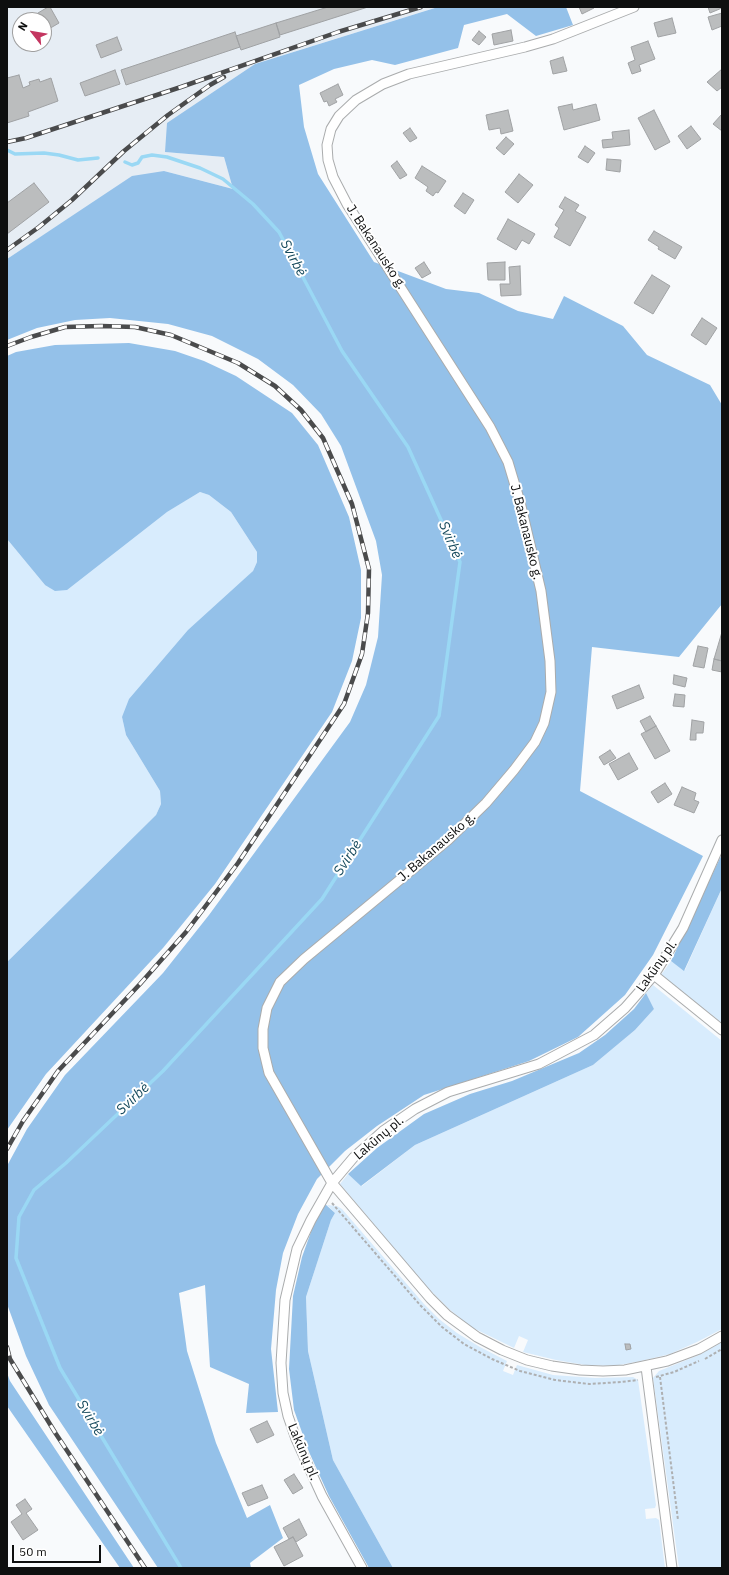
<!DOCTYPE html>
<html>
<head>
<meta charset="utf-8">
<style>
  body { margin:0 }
  #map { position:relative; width:729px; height:1575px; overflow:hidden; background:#f8fafc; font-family:"IBM Plex Sans",sans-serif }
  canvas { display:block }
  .frame { position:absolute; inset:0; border:8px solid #0e0f0f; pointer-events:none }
  .north { position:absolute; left:12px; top:12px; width:40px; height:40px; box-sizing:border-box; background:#fff; border:1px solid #9f9f9f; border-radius:50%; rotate:301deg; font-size:11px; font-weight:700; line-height:16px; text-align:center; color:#0e0f0f }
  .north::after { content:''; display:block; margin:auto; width:14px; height:18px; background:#c43660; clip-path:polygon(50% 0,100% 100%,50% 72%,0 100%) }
  .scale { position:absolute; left:12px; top:1545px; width:89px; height:18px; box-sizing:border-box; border:2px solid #0e0f0f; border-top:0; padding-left:5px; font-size:12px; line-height:14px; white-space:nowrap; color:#0e0f0f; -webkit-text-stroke:3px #fff; paint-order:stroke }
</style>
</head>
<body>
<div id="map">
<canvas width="729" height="1575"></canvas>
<div class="frame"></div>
<div class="north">N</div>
<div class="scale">50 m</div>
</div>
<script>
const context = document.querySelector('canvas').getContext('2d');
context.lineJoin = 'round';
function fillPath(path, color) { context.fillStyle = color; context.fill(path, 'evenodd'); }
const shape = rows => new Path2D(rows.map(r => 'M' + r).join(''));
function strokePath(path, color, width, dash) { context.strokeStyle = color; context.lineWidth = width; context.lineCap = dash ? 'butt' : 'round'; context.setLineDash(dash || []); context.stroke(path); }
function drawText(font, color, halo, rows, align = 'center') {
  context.font = font + ' "IBM Plex Sans",sans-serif'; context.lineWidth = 4; context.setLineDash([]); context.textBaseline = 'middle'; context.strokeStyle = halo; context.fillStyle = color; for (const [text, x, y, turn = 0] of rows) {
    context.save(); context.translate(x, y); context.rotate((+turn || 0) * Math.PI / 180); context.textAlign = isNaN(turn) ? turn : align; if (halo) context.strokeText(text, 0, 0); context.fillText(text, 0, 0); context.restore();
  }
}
fillPath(shape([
  [7,7,438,7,255,64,166,152,224,157,233,189,164,171,64,222,7,259],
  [20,20,44,20,44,44,20,44]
]), '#e6edf4');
fillPath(shape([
  [200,492,209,495,231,512,257,552,257,562,253,571,122,717,126,735,160,791,161,804,156,815,7,962,7,539,45,585],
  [722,888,722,1023,661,975,671,961,685,970],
  [653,985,722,1041,722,1329,697,1342,670,1354,641,1361,614,1366,585,1365,556,1360,523,1352,528,1340,519,1336,514,1348,471,1327,449,1309,426,1286,340,1184,348,1174,362,1186,415,1145,593,1065,635,1030,654,1009,646,993],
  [327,1205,337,1206,342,1209,424,1304,439,1319,457,1333,480,1347,507,1361,503,1371,513,1375,517,1365,553,1375,595,1378,633,1377,638,1380,656,1505,655,1508,645,1509,646,1519,656,1518,659,1520,665,1568,393,1568,333,1460,308,1351,306,1297,331,1220,335,1213],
  [722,1342,722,1568,679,1568,653,1378,659,1371,699,1355]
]), '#d8ecfd');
fillPath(shape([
  [438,7,566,7,573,25,536,36,507,14,464,25,458,48,395,65,372,60,334,69,299,85,304,127,318,174,374,262,446,289,479,293,518,311,553,319,564,296,623,326,647,355,710,385,722,405,722,604,679,657,592,647,580,791,703,856,653,955,625,995,578,1037,529,1061,424,1095,377,1126,345,1151,317,1179,298,1214,283,1253,276,1290,271,1349,278,1412,246,1413,249,1384,210,1367,205,1285,179,1293,187,1351,216,1443,247,1518,270,1505,283,1538,250,1563,251,1568,158,1568,49,1405,26,1356,7,1304,7,1172,8,1164,27,1129,65,1075,163,973,209,915,350,722,366,685,378,637,382,575,376,541,341,446,321,414,293,385,258,359,212,336,168,324,110,318,75,320,37,328,7,340,7,259,132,176,164,171,233,189,224,157,165,152,167,123,255,64],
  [129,343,175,351,204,361,236,376,292,413,318,445,349,517,361,570,361,618,352,661,332,712,215,884,163,948,46,1074,7,1130,7,962,156,815,161,804,160,791,126,735,122,717,129,699,188,630,253,571,257,562,257,552,231,512,209,495,200,492,167,512,67,590,55,591,45,585,7,539,7,356,16,352,55,345],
  [722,854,722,888,684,971,671,961],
  [646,993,654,1009,635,1030,593,1065,415,1145,361,1186,348,1174,377,1148,424,1114,470,1094,512,1081,579,1053,605,1035,634,1009],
  [325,1204,335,1213,331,1220,306,1297,308,1351,333,1460,393,1568,369,1568,329,1496,309,1452,294,1410,289,1369,293,1296,302,1257,312,1229],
  [7,1373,10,1381,134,1568,120,1568,7,1406]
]), '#94c1e9');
strokePath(shape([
  [7,150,15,154,44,153,59,155,78,160,98,158],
  [125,162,132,165,138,163,142,157,152,155,167,157,200,168,223,179,253,204,279,232,342,351,408,447,460,562,439,716,322,899,163,1071,66,1163,34,1190,19,1217,16,1258,60,1368,181,1568]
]), '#9ad8f4', 3.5);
const building = shape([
  [48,7,50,7,59,23,47,30,44,24,44,20,42,20,38,13,48,7],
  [328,7,368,7,280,35,276,23,328,7],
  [579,7,594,7,594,8,582,14,579,7],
  [708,7,722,7,722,8,710,13,708,7],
  [722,13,722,26,712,30,708,17,722,13],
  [39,15,42,20,31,20,39,15],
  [672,18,676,33,658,37,654,23,672,18],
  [276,23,280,37,241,50,236,36,276,23],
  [20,26,20,38,15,29,20,26],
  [511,30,513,41,494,45,492,34,511,30],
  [479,31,486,37,479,45,472,40,479,31],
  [235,32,240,47,126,85,121,70,235,32],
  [117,37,122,50,101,58,96,45,117,37],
  [648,41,655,59,639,65,641,71,632,74,628,63,635,60,631,47,648,41],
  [563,57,567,71,553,74,550,61,563,57],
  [722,69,722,87,717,91,707,82,722,69],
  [115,70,120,84,85,96,80,83,115,70],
  [19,75,23,88,30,85,29,82,39,79,40,82,51,78,58,101,28,112,29,116,7,123,7,78,19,75],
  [338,84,343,95,335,99,337,102,329,106,327,101,324,102,320,93,338,84],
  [572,104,573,110,596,104,600,120,564,130,558,107,572,104],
  [508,110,513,131,501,134,500,128,489,130,486,115,508,110],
  [654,110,670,142,655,150,638,118,654,110],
  [722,114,722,131,713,124,722,114],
  [691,126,701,139,687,149,678,136,691,126],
  [410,128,417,138,410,142,403,133,410,128],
  [629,130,630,145,603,148,602,140,613,139,612,132,629,130],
  [506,137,514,144,504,155,496,148,506,137],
  [585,146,595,153,588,163,578,157,585,146],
  [607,159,621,160,620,172,606,170,607,159],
  [397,161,407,175,400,179,391,166,397,161],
  [422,166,446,181,438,193,436,192,433,196,426,191,428,187,415,178,422,166],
  [519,174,533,185,518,203,505,192,519,174],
  [34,183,49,202,7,234,7,203,34,183],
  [463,193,474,200,465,214,454,206,463,193],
  [565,197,579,205,575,211,586,217,570,246,554,237,559,228,555,225,564,210,559,207,565,197],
  [508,219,535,234,529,244,522,240,516,250,497,239,508,219],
  [654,231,682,247,675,259,658,249,659,247,648,240,654,231],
  [424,262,431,273,422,278,415,268,424,262],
  [505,262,505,280,488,280,487,263,505,262],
  [520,266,521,295,501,296,500,284,510,284,509,267,520,266],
  [652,275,670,286,653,314,634,303,652,275],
  [702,318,717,328,706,345,691,335,702,318],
  [722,632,722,661,714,659,722,632],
  [698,646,708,648,704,668,693,666,698,646],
  [714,659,722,661,722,672,712,670,714,659],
  [674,675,687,678,685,687,673,684,674,675],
  [639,685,644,698,617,709,612,696,639,685],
  [675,694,685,695,684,707,673,706,675,694],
  [650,716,656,726,646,732,640,721,650,716],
  [692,720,704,722,703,733,696,733,696,740,690,740,692,720],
  [656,726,670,751,655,759,641,734,656,726],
  [610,750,616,758,604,765,599,757,610,750],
  [629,753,638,769,618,780,609,764,629,753],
  [665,783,672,794,658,803,651,792,665,783],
  [682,787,696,793,694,800,699,802,694,813,674,805,682,787],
  [625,1344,630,1344,631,1349,626,1350,625,1344],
  [267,1421,274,1435,257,1443,250,1429,267,1421],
  [294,1474,303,1488,293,1494,284,1480,294,1474],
  [262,1485,268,1498,248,1506,242,1493,262,1485],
  [25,1499,32,1509,26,1513,38,1530,23,1540,11,1522,22,1514,16,1505,25,1499],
  [299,1519,307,1535,296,1542,293,1537,289,1539,283,1528,299,1519],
  [293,1537,303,1556,284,1566,274,1547,293,1537]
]);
fillPath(building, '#bbbdbe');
strokePath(building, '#a0a2a4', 1);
const street = shape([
  [634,7,553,39,525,47,409,74,383,84,356,100,339,116,331,129,327,145,328,160,333,177,347,204,490,427,508,462,520,502,541,591,550,661,551,692,544,723,535,742,514,770,486,803,448,840,304,959,280,982,267,1008,263,1029,263,1048,269,1073,332,1183,430,1298,447,1315,477,1337,502,1350,527,1360,552,1366,580,1370,603,1371,625,1370,667,1361,699,1349,722,1336],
  [654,975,722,1030],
  [646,1367,672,1568],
  [362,1568,322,1496,296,1439,288,1416,283,1393,281,1363,285,1300,297,1249,311,1220,332,1183,354,1157,383,1131,415,1109,448,1092,539,1064,594,1035,625,1008,654,975,683,928,722,840]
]);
strokePath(street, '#aaacad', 11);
strokePath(shape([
  [332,1203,420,1305,442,1327,464,1344,492,1359,520,1371,555,1380,589,1384,621,1382,638,1380],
  [705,1359,722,1349],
  [656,1377,674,1372,699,1361],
  [660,1377,678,1520]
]), '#aeb0b2', 2, [3, 2]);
strokePath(street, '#fff', 9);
const rail = shape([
  [7,142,26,138,181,87,338,32,421,7],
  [7,250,39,227,72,200,124,151,168,115,210,85,224,77],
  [7,346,31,337,65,327,101,326,135,327,171,335,238,363,275,386,301,410,323,438,352,504,369,569,368,613,362,654,344,704,238,863,186,932,140,984,58,1071,23,1121,7,1149],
  [7,1347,10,1359,56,1434,145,1568]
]);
strokePath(rail, '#4a4b4c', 4.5);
strokePath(rail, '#fff', 3, [9]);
drawText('13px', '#0e0f0f', '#fff', [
  ["J. Bakanausko g.",376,247,57],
  ["J. Bakanausko g.",526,532,76],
  ["J. Bakanausko g.",437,847,-41],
  ["Lakūnų pl.",657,966,-55],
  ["Lakūnų pl.",379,1138,-40],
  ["Lakūnų pl.",303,1452,67]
]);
drawText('italic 14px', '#15495c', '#fff', [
  ["Svirbė",293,258,62],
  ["Svirbė",450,540,67],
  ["Svirbė",348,858,-57],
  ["Svirbė",133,1099,-43],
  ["Svirbė",90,1418,59]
]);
</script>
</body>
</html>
